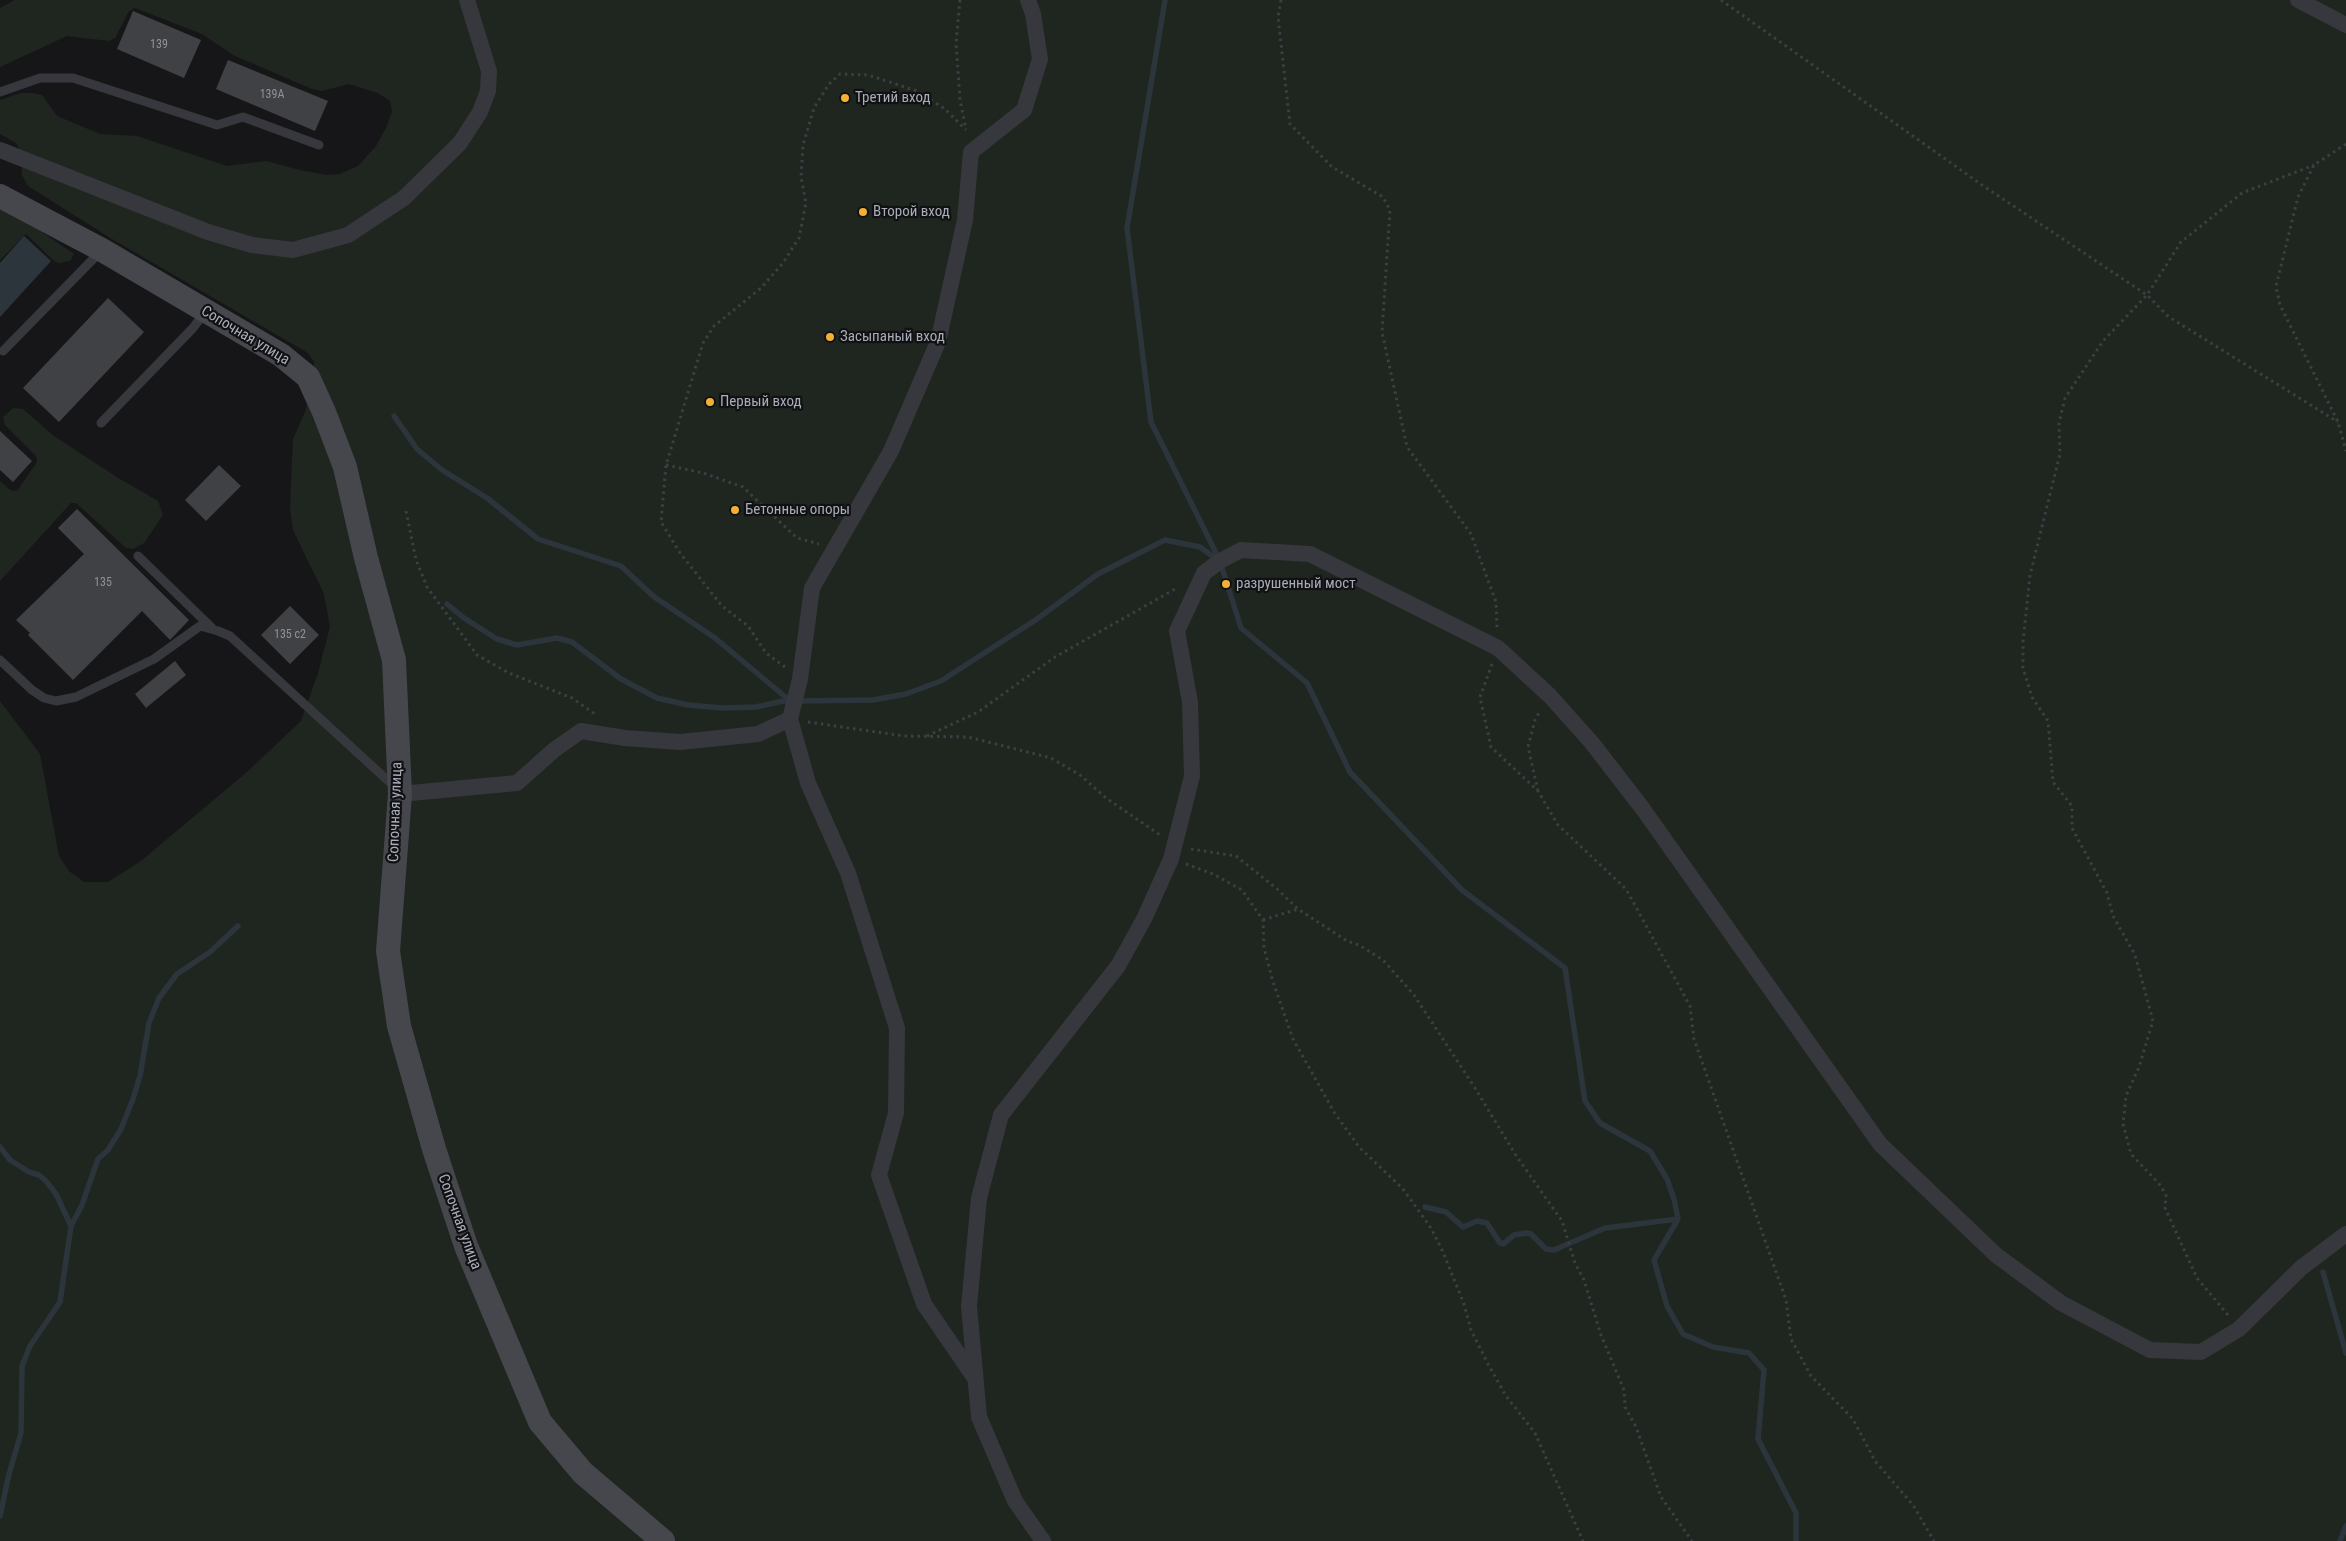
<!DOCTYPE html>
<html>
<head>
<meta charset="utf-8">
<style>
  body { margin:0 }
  canvas { display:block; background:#161618 }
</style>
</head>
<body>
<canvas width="2346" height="1541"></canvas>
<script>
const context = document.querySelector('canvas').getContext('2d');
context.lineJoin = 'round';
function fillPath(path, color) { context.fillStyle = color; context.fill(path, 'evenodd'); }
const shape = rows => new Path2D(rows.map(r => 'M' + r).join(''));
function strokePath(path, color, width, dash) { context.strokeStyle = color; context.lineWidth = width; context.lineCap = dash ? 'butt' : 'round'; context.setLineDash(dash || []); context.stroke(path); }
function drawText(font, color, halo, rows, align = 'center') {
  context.font = font + ' "Roboto Condensed",sans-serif'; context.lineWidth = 4.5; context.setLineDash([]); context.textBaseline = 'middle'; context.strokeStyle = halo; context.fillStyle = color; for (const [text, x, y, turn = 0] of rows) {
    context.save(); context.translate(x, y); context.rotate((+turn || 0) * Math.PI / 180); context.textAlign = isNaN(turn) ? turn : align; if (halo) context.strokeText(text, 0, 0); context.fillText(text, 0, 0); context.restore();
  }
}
fillPath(shape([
  [15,0,2346,0,2346,1541,0,1541,0,701,40,754,59,856,69,871,84,882,108,882,141,861,247,772,301,721,318,673,330,627,324,594,293,530,290,509,293,439,305,412,314,371,314,362,308,353,112,239,28,186,22,175,21,152,16,143,0,134,0,100,21,93,32,93,42,95,57,116,100,134,137,136,227,166,266,161,300,170,327,175,340,174,358,166,376,146,386,128,392,112,390,101,378,93,349,84,322,91,312,89,233,55,202,34,135,8,129,11,115,38,109,41,67,36,0,67,0,8],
  [0,207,32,225,74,254,70,261,58,263,53,260,26,234,0,260],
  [13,408,23,409,54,436,115,476,158,501,163,515,144,543,133,549,126,548,76,503,71,503,0,581,0,481,10,490,17,491,37,462,36,456,5,425,3,417]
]), '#1e261f');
fillPath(shape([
  [24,236,51,261,0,317,0,263]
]), '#2c353c');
strokePath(shape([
  [1165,0,1127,228,1151,422,1220,561,1241,628,1307,683,1350,772,1462,890,1565,968,1585,1101,1600,1123,1650,1151,1667,1179,1674,1199,1678,1219,1654,1260,1667,1306,1683,1334,1713,1347,1749,1353,1764,1370,1758,1439,1796,1513,1796,1541],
  [394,416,417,449,442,470,487,498,538,539,621,566,653,596,715,638,789,700],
  [447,604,464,618,497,639,517,645,557,638,572,642,621,679,657,698,688,705,723,708,756,707,788,700],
  [797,701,873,700,906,694,941,681,1037,619,1098,574,1165,540,1200,547,1219,561],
  [0,1147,10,1160,29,1172,39,1175,46,1181,56,1194,71,1226],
  [1425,1207,1446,1212,1463,1227,1477,1221,1487,1223,1500,1243,1503,1244,1514,1235,1527,1233,1531,1234,1546,1249,1554,1250,1605,1228,1678,1219],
  [2323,1272,2346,1353],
  [0,1516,9,1474,21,1433,22,1366,30,1346,60,1302,71,1226,82,1205,98,1159,108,1150,121,1129,133,1099,140,1076,149,1023,159,998,177,974,210,952,238,926],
  [2340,1541,2346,1526]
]), '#2c353c', 5.5);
fillPath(shape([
  [133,11,201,40,184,78,117,49],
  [228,60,328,101,315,131,216,89],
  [108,298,144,332,59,422,23,388],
  [0,431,32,461,13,482,0,470],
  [219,465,241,486,206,521,185,500],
  [77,509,189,620,170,640,142,611,73,680,28,635,30,633,16,620,84,554,58,528],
  [290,606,319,635,290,664,261,635],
  [175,661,186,675,146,708,135,694]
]), '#404145');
strokePath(shape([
  [960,0,956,43,960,100,966,129],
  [1281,0,1278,17,1290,124,1332,167,1383,197,1390,210,1382,332,1407,447,1471,534,1496,602,1497,629],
  [1721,0,1982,185,2147,295,2169,317,2338,422],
  [2346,144,2314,165,2298,197,2276,286,2280,305,2338,422,2346,451],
  [666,465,703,473,743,487,797,538,819,544],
  [406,511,416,560,427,587,477,655,509,673,572,698,595,714],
  [1492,664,1480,697,1491,747,1538,791,1558,825,1626,889,1690,1006,1694,1039,1786,1300,1791,1339,1811,1376,1853,1419,1875,1461,1913,1505,1934,1541],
  [785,667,766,653,748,626,722,606,680,553,661,522,666,465,703,343,714,326,761,288,783,263,799,238,806,203,801,177,803,145,814,108,829,84,840,74,868,75,917,91,945,109,966,130],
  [808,722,904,736,968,737,1051,758,1080,775,1106,798,1160,835],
  [927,736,978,712,1055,657,1177,588],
  [1538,791,1528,747,1535,720,1540,711],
  [1191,849,1236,856,1277,889,1298,909,1347,941,1359,945,1383,960,1414,995,1475,1088,1515,1154,1562,1221,1575,1263,1584,1280,1601,1335,1624,1390,1625,1407,1636,1427,1661,1497,1692,1541],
  [1186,864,1213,874,1242,890,1263,920,1264,948,1273,982,1293,1039,1334,1112,1359,1147,1403,1189,1431,1228,1443,1252,1464,1304,1471,1330,1488,1364,1506,1396,1535,1433,1583,1541],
  [1263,920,1298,909],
  [2228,1315,2197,1278,2165,1208,2166,1195,2160,1185,2131,1154,2123,1124,2126,1096,2139,1067,2153,1021,2135,955,2113,916,2107,893,2072,828,2072,806,2053,782,2048,721,2032,697,2023,668,2023,642,2030,575,2060,454,2059,423,2065,398,2103,341,2147,295,2181,242,2242,193,2314,165]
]), '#3d3f44', 3, [2.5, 4]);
strokePath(shape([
  [0,92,40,78,73,78,217,125,243,117,319,145],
  [3,351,101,251],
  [101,423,193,328,205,312],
  [138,556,212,628],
  [0,660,32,690,44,698,56,701,76,697,154,659,200,626,218,631,230,636,396,788]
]), '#37383d', 9);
strokePath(shape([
  [2298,0,2346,25],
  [0,150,208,232,252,245,293,250,348,235,404,198,460,143,480,112,488,91,489,71,467,0],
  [400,794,517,783,554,750,581,731,625,738,680,742,758,734,790,719],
  [974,1377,924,1304,879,1175,896,1113,897,1028,848,873,808,783,790,719,800,679,812,588,891,451,938,342,965,220,971,152,1024,110,1040,59,1033,14,1028,0],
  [1043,1541,1015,1501,979,1417,969,1306,979,1198,1001,1115,1118,966,1144,919,1171,859,1192,776,1190,702,1177,631,1204,573,1220,561,1241,550,1310,554,1498,648,1550,696,1592,743,1643,809,1880,1144,1996,1255,2061,1303,2150,1350,2201,1352,2239,1329,2301,1268,2346,1234]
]), '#37383d', 16);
strokePath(shape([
  [0,196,102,250,281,355,308,377,324,412,345,467,366,558,394,660,400,794,388,951,399,1026,434,1149,466,1246,540,1422,583,1473,663,1541]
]), '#45474d', 24);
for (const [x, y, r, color] of [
  [845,98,5,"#f2b134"],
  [863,212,5,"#f2b134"],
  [830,337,5,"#f2b134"],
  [710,402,5,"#f2b134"],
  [735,510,5,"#f2b134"],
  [1226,584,5,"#f2b134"]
]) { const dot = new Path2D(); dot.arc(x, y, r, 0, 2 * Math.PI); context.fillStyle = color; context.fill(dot); strokePath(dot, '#111113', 2); }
drawText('12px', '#8e929b', null, [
  ["139",159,45],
  ["139А",272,95],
  ["135",103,583],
  ["135 с2",290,635]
]);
drawText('15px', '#a8adb8', '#111113', [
  ["Третий вход",855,98],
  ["Второй вход",873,212],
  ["Засыпаный вход",840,337],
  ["Первый вход",720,402],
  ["Бетонные опоры",745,510],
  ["разрушенный мост",1236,584]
], 'left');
drawText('15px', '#a8adb8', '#111113', [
  ["Сопочная улица",245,336,31],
  ["Сопочная улица",396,812,-88],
  ["Сопочная улица",459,1222,70]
]);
</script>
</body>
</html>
